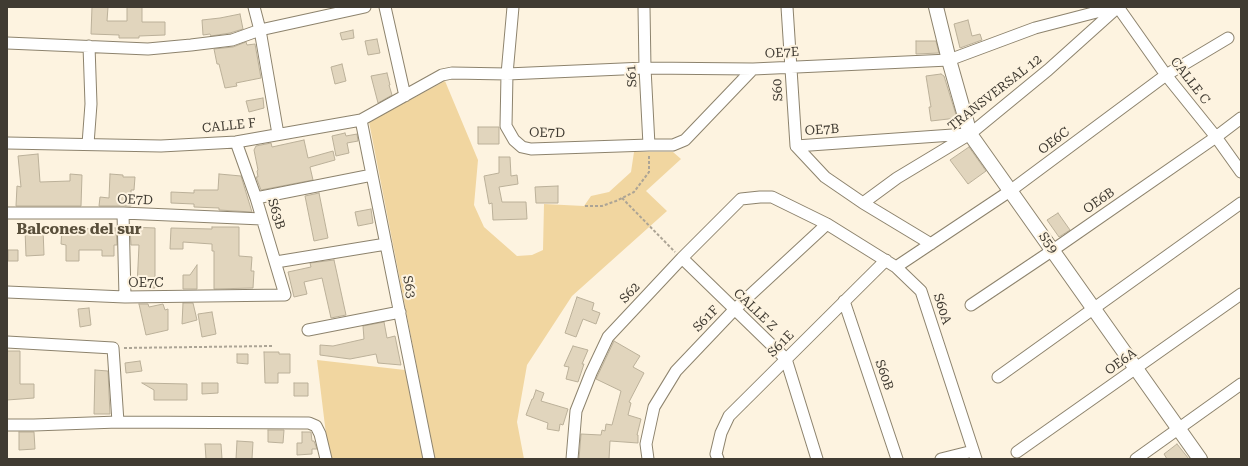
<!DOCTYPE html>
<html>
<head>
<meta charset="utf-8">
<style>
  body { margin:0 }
  #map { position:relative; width:1248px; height:466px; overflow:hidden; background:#fdf3e0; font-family:"Roboto Serif",serif }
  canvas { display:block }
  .frame { position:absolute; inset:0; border:8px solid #403b32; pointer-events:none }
</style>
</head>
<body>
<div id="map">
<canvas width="1248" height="466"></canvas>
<div class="frame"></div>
</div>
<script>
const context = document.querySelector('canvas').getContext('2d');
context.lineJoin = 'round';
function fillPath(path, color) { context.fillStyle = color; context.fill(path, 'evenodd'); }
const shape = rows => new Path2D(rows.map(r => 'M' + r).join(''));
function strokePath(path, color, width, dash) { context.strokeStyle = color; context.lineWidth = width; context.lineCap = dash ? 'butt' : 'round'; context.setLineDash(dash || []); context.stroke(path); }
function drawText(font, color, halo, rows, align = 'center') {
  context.font = font + ' "Roboto Serif",serif'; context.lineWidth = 4; context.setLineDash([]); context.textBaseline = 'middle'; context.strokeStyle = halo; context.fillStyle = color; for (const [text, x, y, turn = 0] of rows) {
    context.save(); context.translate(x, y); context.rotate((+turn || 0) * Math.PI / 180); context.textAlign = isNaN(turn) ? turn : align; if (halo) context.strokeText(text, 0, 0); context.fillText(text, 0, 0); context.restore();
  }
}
fillPath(shape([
  [445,81,478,160,474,205,484,227,517,256,532,255,543,250,544,204,584,206,591,196,609,192,631,172,634,152,673,152,681,159,646,191,667,211,572,296,527,365,517,422,524,459,435,459,369,122],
  [317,360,405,370,423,459,329,459]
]), '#f1d6a0');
const building = shape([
  [92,7,108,7,107,21,127,21,127,7,142,7,142,22,165,22,165,35,139,36,139,38,119,38,119,35,91,34,92,7],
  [240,14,243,29,230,33,211,36,210,34,203,35,202,20,220,18,240,14],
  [968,20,972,36,980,34,982,40,960,48,954,24,968,20],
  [353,30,354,38,342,40,340,33,353,30],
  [377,39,380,53,368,55,365,41,377,39],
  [916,41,936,41,939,53,916,54,916,41],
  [246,42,247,45,255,44,261,78,236,83,237,86,225,88,219,64,217,64,214,49,233,47,246,42],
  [342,64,346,81,335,84,331,67,342,64],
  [387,73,390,85,389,85,392,95,378,103,371,76,387,73],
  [941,74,944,76,957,118,931,121,929,107,931,107,926,76,941,74],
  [263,98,264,108,249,112,246,101,263,98],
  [478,127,499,127,499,144,478,144,478,127],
  [345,133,346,136,357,134,358,141,347,143,349,153,336,156,332,136,345,133],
  [304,140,308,158,333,151,335,160,310,167,313,180,261,190,256,177,258,177,257,171,258,170,254,150,256,146,271,143,272,147,304,140],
  [969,147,986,171,968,184,950,160,969,147],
  [38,154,40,182,70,181,70,174,82,175,81,206,16,206,17,186,21,187,18,156,38,154],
  [499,157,510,157,511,176,517,175,518,184,499,187,502,202,526,202,527,219,493,220,492,203,489,204,484,176,499,173,499,157],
  [110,174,123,175,123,177,135,177,134,190,131,190,131,206,99,206,100,197,109,198,110,174],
  [219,174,241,176,252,212,219,210,219,208,194,207,194,204,171,203,171,192,194,193,194,190,218,190,219,174],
  [558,186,558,203,536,203,535,187,558,186],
  [319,193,328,238,314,241,305,196,319,193],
  [371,209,373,223,358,226,355,212,371,209],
  [1058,213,1070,230,1059,237,1047,220,1058,213],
  [62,227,93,229,93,227,116,228,117,245,114,245,114,256,102,256,102,250,79,250,79,261,66,261,66,245,61,244,62,227],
  [130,227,155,228,155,288,137,287,139,245,131,245,130,227],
  [212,227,239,227,239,256,252,257,251,271,254,271,253,288,214,289,214,251,212,251,212,244,183,242,183,249,170,249,171,228,212,229,212,227],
  [35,229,43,229,44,255,26,256,25,230,35,229],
  [8,250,18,250,18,261,8,261,8,250],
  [334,260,346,315,331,318,322,278,304,282,307,294,294,297,288,272,311,267,310,263,334,260],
  [197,265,197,289,183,289,183,275,190,275,197,265],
  [577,297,594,303,592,310,600,313,596,324,583,319,576,337,565,333,577,297],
  [183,303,193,303,197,320,182,324,183,303],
  [139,304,148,304,149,307,163,304,165,310,168,309,168,330,146,335,139,304],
  [89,308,91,325,80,327,78,309,89,308],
  [212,312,216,334,202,337,198,314,212,312],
  [384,322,387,338,395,336,401,365,378,363,376,354,350,359,320,355,320,345,333,346,364,339,363,326,384,322],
  [614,341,640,356,633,367,644,373,629,402,631,403,628,415,641,419,637,435,638,435,638,443,610,441,609,459,579,459,581,434,601,435,602,430,605,431,606,424,612,425,621,391,596,379,614,341],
  [573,346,588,350,582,364,584,364,578,382,566,379,569,367,564,366,573,346],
  [7,351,20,351,20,384,34,384,34,398,7,400,7,351],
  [264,352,279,352,279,354,290,354,290,373,278,373,278,383,265,383,264,352],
  [237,354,248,354,248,364,237,363,237,354],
  [140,361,142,371,126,373,125,363,140,361],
  [95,370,108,371,110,414,94,414,95,370],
  [142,383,187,384,187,400,154,400,154,390,142,383],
  [202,383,218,383,218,393,202,394,202,383],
  [294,383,308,383,308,396,294,396,294,383],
  [536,390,544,393,541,401,568,409,563,425,560,424,559,431,547,429,548,423,526,415,532,399,533,399,536,390],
  [268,430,284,430,283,443,268,442,268,430],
  [19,432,34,432,35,449,19,450,19,432],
  [302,432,311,432,312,441,314,441,317,449,312,449,312,454,297,455,297,443,302,443,302,432],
  [237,441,253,442,252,459,236,459,237,441],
  [205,444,221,444,222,459,206,459,205,444],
  [1177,444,1189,459,1167,459,1164,454,1177,444]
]);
fillPath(building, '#e1d5bd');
strokePath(building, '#bbb099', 1);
const minor = shape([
  [254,7,260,30,278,134],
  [385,7,405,96],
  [513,7,507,74,506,126,514,140,522,147,531,149,649,145,673,145,685,140,753,69],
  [644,7,645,68,649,145],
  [787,7,796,146],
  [1118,7,1166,75,1216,137,1241,172],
  [7,43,148,49,191,45,232,40,260,30,365,7],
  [361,120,429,459],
  [7,143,161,146,236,142,361,120,442,75,452,73,507,74,645,68,753,69,949,60,1035,28,1116,7],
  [88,144,91,104,89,46],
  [796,146,967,134],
  [796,146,825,177,863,203,931,244],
  [256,198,372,175],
  [863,203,897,178,970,134,1048,70,1117,8],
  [7,213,123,213,262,219],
  [123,213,125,297],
  [682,258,786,359,817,459],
  [276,262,386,244],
  [896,267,1010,191,1166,75,1228,38],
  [7,292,125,297,285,295,256,198,236,142],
  [844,301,897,459],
  [971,305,1053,250,1216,137,1241,118],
  [308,330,400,312],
  [7,342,113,348,118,422],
  [998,377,1241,203],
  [7,425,34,425,118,422,309,423,316,426,320,434,326,459],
  [1017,452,1241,294],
  [572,459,576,411,591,373,608,337,682,258,741,199,760,197,772,197,827,224,896,267,921,291,976,459],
  [648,459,646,444,654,407,676,371,734,310,827,224],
  [718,459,716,454,721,433,729,416,886,260],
  [941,459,973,451],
  [1136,459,1241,384]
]);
const tertiary = shape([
  [936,7,949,60,970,134,1200,459]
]);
strokePath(minor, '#8d836d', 13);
strokePath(tertiary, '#8d836d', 16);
strokePath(shape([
  [622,198,675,252],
  [585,206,602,206,616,201,634,192,649,172,649,155],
  [124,348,272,346]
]), '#aca495', 2, [3, 2]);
strokePath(minor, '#fff', 11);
strokePath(tertiary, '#fff', 14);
drawText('13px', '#403b32', '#fdf3e0', [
  ["OE7E",782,53,-3],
  ["S61",632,76,-93],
  ["CALLE C",1190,81,52],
  ["S60",778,90,-94],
  ["TRANSVERSAL 12",995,93,-38],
  ["CALLE F",229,126,-6],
  ["OE7B",822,130,-4],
  ["OE7D",547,133,1],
  ["OE6C",1054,141,-37],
  ["OE7D",135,200,2],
  ["OE6B",1099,201,-35],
  ["S63B",276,214,73],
  ["S59",1048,243,54],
  ["OE7C",146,283],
  ["S63",409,287,79],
  ["S62",630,293,-47],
  ["S60A",942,309,72],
  ["CALLE Z",755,310,44],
  ["S61F",706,319,-46],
  ["S61E",781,344,-45],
  ["OE6A",1121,362,-35],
  ["S60B",884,375,71]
]);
drawText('bold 15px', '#594f3b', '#fdf3e0', [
  ["Balcones del sur",79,230]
]);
</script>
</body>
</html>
